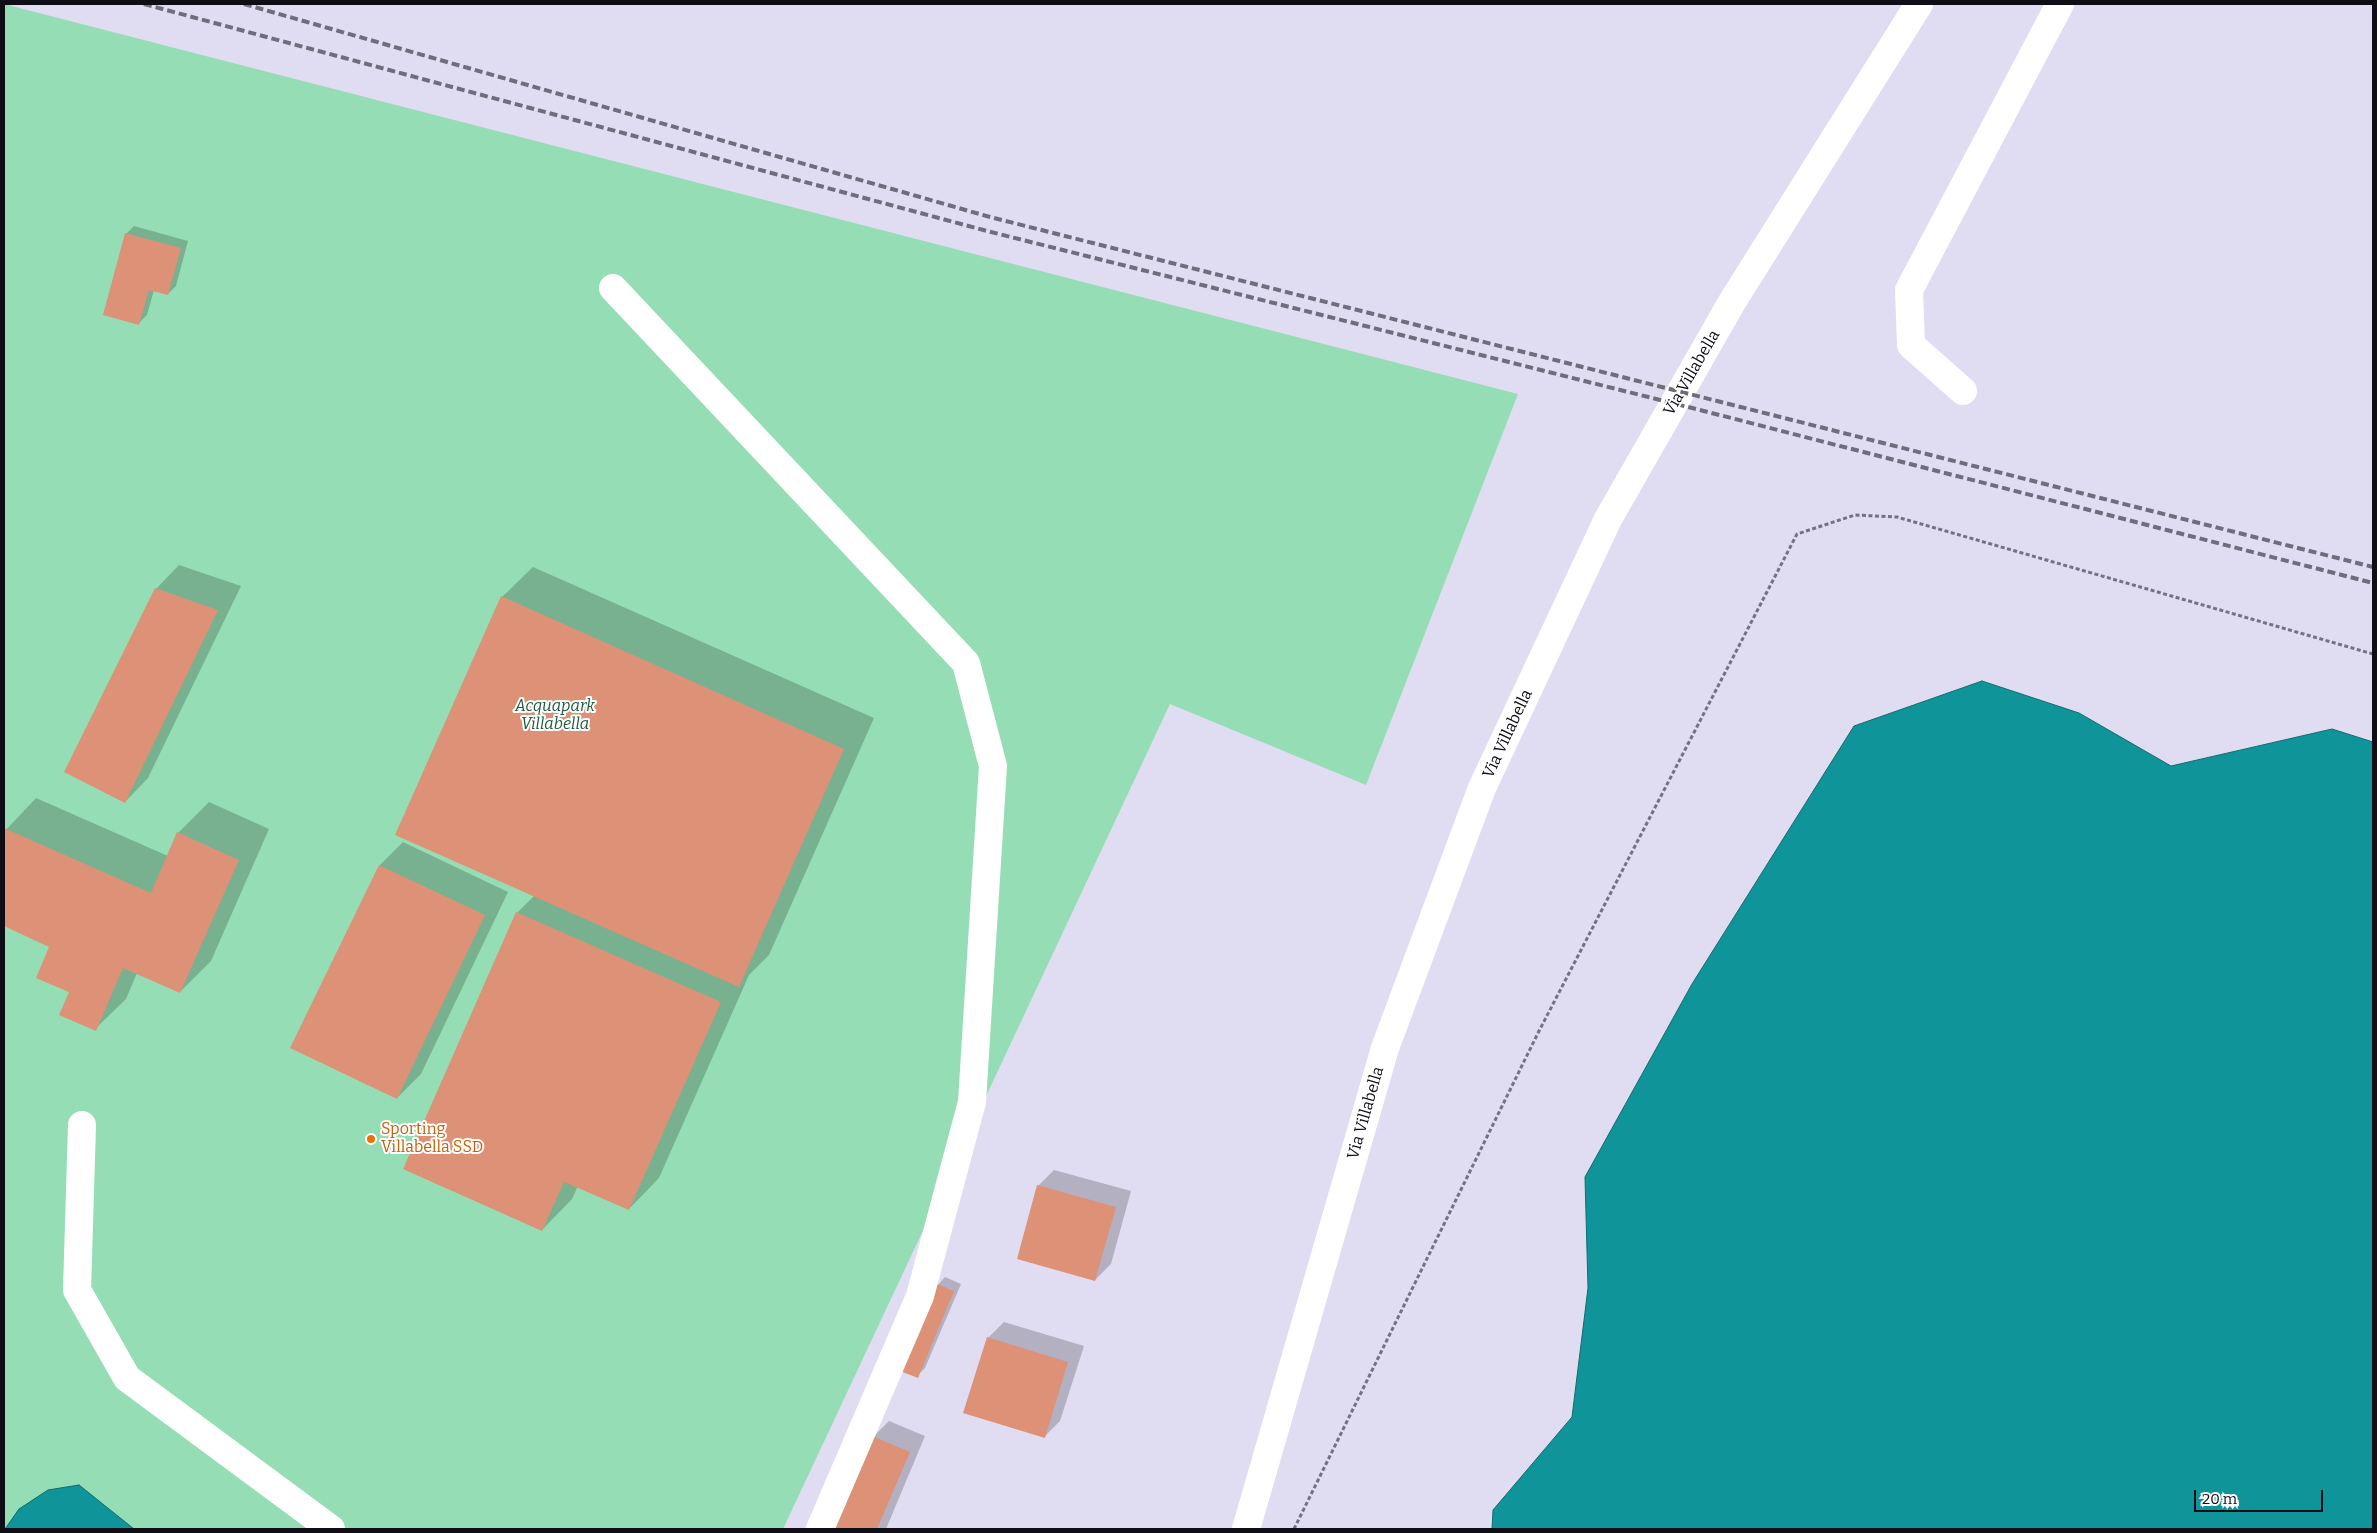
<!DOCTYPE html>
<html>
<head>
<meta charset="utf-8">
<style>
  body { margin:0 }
  #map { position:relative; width:2377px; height:1533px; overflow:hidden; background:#e0dcf2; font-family:Bitter,serif }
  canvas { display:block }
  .frame { position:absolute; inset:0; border:5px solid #0f0d15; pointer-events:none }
  .scale { position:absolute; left:2194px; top:1490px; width:129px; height:22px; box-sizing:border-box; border:2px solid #0f0d15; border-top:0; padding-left:6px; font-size:15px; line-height:18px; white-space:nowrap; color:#0f0d15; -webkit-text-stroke:4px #fff; paint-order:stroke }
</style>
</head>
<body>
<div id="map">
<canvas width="2377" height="1533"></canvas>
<div class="frame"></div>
<div class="scale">20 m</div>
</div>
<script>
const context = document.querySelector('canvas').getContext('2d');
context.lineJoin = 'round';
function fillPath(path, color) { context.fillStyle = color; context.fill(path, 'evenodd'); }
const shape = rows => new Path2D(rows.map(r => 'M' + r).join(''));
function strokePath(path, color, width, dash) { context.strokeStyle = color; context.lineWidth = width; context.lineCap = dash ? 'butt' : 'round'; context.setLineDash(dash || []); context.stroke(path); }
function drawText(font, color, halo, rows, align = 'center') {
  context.font = font + ' Bitter,serif'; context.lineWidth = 4; context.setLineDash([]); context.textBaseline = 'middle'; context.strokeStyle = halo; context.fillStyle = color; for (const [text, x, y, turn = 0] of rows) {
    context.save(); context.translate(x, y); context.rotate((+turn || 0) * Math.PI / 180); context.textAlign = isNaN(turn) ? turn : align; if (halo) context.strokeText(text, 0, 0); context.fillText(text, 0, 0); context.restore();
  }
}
fillPath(shape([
  [4,4,1518,394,1366,785,1170,704,783,1529,4,1529]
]), '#95deb5');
const water = shape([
  [1982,681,2079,713,2171,766,2332,729,2373,742,2373,1529,1492,1529,1493,1510,1572,1417,1588,1288,1585,1177,1692,984,1854,726,1982,681],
  [79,1485,134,1529,5,1529,19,1509,48,1490,79,1485]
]);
fillPath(water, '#0f9499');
strokePath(water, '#0f6c71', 1);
fillPath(shape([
  [134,226,188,241,176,286,168,294,154,290,147,315,139,323,126,234],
  [179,565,241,586,148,778,125,802,156,589],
  [533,567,874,718,769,955,749,975,659,1178,629,1209,578,1186,572,1199,542,1230,404,1169,517,913,535,895,502,597],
  [36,798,168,856,178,833,209,802,269,829,211,961,180,992,137,973,126,999,95,1029,71,992,51,946,4,925,4,832],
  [403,842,508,892,421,1074,397,1098,380,865],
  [1054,1170,1131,1191,1111,1264,1095,1280,1038,1186],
  [945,1277,961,1284,925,1368,917,1376,938,1285],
  [1004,1322,1084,1346,1060,1421,1044,1437,988,1338],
  [889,1421,925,1436,886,1529,834,1529,873,1437]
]), '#0003');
fillPath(shape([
  [125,233,181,248,168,295,149,290,139,325,103,315],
  [155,588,218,610,125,803,64,772],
  [501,596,844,749,739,987,395,835],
  [4,828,151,893,177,832,239,860,180,993,123,968,96,1031,59,1015,69,992,36,978,49,947,4,926],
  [379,865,485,915,397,1099,290,1048],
  [516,912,721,1002,629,1210,564,1182,542,1231,403,1169],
  [1037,1185,1116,1207,1095,1281,1017,1259],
  [937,1284,954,1291,918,1378,900,1371],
  [987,1337,1068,1362,1045,1438,963,1413],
  [872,1436,910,1452,877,1529,833,1529]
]), '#dd9176');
strokePath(shape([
  [1294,1529,1539,1031,1797,534,1855,515,1897,517,2373,654]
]), '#747180', 3, [4, 2.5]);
strokePath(shape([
  [613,288,966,663,993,766,972,1102,920,1296,820,1529],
  [1963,391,1911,345,1909,290,2060,4],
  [82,1125,77,1290,127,1378,331,1529],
  [1246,1529,1385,1048,1482,788,1608,519,1732,302,1919,4]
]), '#fff', 28);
strokePath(shape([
  [144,4,987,231,1700,410,2373,583],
  [244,4,990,217,2373,567]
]), '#6f6c7b', 4, [8, 4]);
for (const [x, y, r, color] of [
  [371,1139,5,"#e8710a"]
]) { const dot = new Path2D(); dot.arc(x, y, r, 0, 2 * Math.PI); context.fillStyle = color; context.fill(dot); strokePath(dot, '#fff', 2); }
drawText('16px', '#0f0d15', '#fff', [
  ["Via Villabella",1692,373,-60],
  ["Via Villabella",1508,734,-65],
  ["Via Villabella",1366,1113,-74]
]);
drawText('italic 16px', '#1e5a3d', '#fff', [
  ["Acquapark",555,707],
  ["Villabella",555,725]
]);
drawText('16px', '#c56008', '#fff', [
  ["Sporting",381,1130],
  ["Villabella SSD",381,1148]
], 'left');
</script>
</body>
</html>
